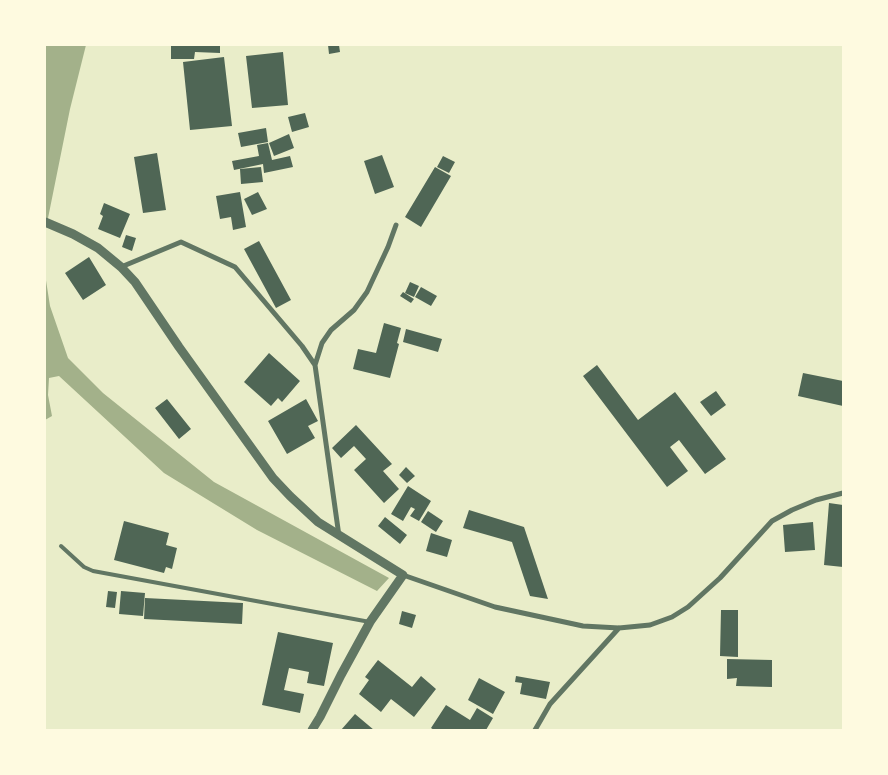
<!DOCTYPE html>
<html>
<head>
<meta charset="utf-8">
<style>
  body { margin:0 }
  #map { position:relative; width:888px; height:775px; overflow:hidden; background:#e9edc9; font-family:Overpass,sans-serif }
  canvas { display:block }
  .frame { position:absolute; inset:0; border:46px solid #fefae0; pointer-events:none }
</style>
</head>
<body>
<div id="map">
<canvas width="888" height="775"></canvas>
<div class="frame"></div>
</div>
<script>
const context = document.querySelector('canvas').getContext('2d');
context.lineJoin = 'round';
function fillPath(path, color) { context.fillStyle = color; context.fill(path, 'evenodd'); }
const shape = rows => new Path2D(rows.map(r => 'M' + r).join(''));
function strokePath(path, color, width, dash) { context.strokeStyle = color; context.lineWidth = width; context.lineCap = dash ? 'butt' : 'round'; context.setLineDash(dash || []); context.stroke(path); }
fillPath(shape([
  [45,45,86,45,70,109,45,233],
  [45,274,50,306,68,358,103,393,214,482,389,578,377,591,257,530,164,473,59,376,49,378,48,395,52,416,45,420]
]), '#a3b18a');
fillPath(shape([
  [171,45,220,45,220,53,195,52,194,59,171,59],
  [328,45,339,45,340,52,329,54],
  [283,52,288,105,252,108,246,56],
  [224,57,232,126,190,130,183,62],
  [305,113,309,127,292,132,288,117],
  [266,128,268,142,241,147,238,133],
  [289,134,294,148,274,156,269,143],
  [268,143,272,160,290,156,293,167,264,173,263,164,234,170,232,161,259,156,257,145],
  [157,153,166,210,143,213,134,157],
  [382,155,394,187,375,194,364,161],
  [443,156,455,162,449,173,437,167],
  [261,167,263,182,241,184,240,169],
  [435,167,451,176,421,227,405,217],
  [240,192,246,227,233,230,231,217,220,219,216,196],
  [258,192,267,209,252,215,244,199],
  [104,203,130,214,120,238,98,229,103,216,100,214],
  [126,235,136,238,132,251,122,247],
  [259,241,291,300,276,308,244,249],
  [89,257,106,285,83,300,65,273],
  [410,282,419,286,414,297,405,293],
  [421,287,437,296,431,306,415,297],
  [403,292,414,299,411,303,400,296],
  [384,323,401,328,397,343,399,344,390,378,353,369,358,349,376,353],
  [406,329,442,339,438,352,403,342],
  [269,353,300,381,282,402,278,398,271,406,244,382],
  [597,365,638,420,675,392,726,459,705,474,679,440,670,447,688,471,667,487,583,376],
  [803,373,843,381,843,406,798,396],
  [716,391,726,405,711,416,700,402],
  [167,399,191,429,179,439,155,408],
  [306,399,318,421,308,426,315,438,287,454,268,421],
  [356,425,392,464,383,471,399,489,384,503,354,470,366,459,354,446,341,458,332,448],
  [406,467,415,476,407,483,399,475],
  [408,486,431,501,419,521,410,516,415,509,411,507,403,521,391,514],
  [829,503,843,505,843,567,824,565],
  [469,510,524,527,548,599,530,596,512,542,463,528],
  [428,511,443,521,436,532,421,522],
  [385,517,407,535,400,544,378,526],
  [124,521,169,533,166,545,177,548,172,569,166,567,164,573,114,560],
  [813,522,815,550,785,552,783,525],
  [431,533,452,540,447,557,426,551],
  [108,591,117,592,115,608,106,607],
  [121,591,145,593,143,616,119,614],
  [145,598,243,603,242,624,144,619],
  [721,610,738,610,738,657,720,656],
  [402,611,416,615,412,628,399,624],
  [278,632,333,643,324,686,307,683,309,672,289,668,284,690,304,694,300,713,262,705],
  [727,659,772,660,772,687,736,686,737,678,727,679],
  [378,660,412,687,421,676,436,689,414,717,391,699,381,712,359,694,369,680,365,677],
  [516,676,550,682,546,699,520,694,522,683,515,682],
  [479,678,505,692,493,714,468,700],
  [446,705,470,720,477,708,493,718,486,730,434,730,431,728],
  [355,714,374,730,341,730]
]), '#4f6655');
strokePath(shape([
  [61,546,84,567,93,571,370,622]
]), '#617663', 4);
strokePath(shape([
  [121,267,181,242,235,267,302,346,315,365,339,536],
  [315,365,322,343,331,330,354,310,367,292,388,247,396,225],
  [403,575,495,607,583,626,619,628,650,625,672,617,688,607,720,578,772,521,792,510,816,500,843,493],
  [535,730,550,704,619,628]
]), '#617663', 5);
strokePath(shape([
  [45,222,73,234,98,248,121,267,135,282,179,347,273,478,290,496,318,522,403,575,370,622,341,675,320,717,312,730]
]), '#617663', 9);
</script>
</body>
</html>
